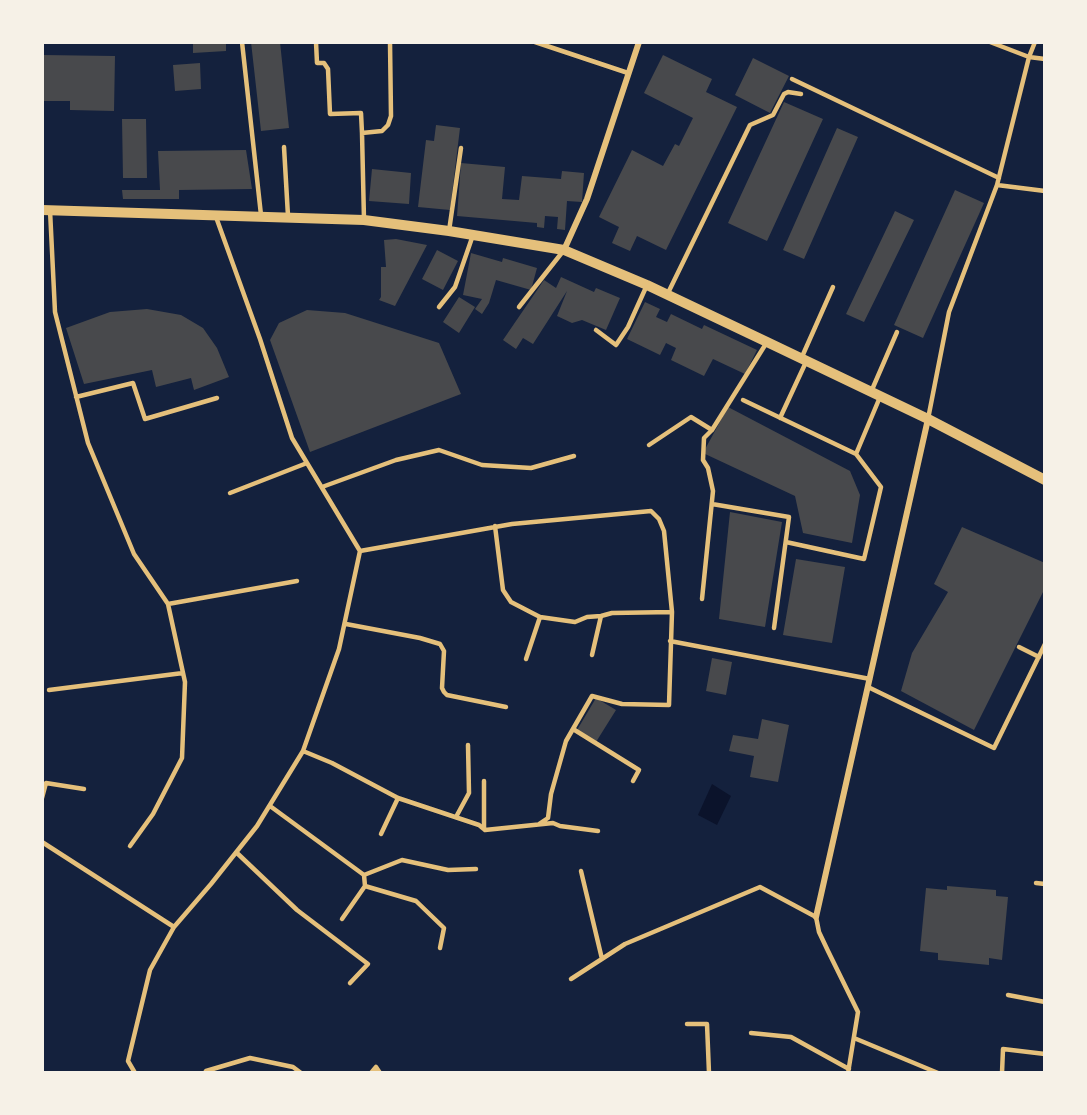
<!DOCTYPE html>
<html>
<head>
<meta charset="utf-8">
<style>
  body { margin:0 }
  #map { position:relative; width:1087px; height:1115px; overflow:hidden; background:#14213d; font-family:"Source Sans 3",sans-serif }
  canvas { display:block }
  .frame { position:absolute; inset:0; border:44px solid #f6f1e7; pointer-events:none }
</style>
</head>
<body>
<div id="map">
<canvas width="1087" height="1115"></canvas>
<div class="frame"></div>
</div>
<script>
const context = document.querySelector('canvas').getContext('2d');
context.lineJoin = 'round';
function fillPath(path, color) { context.fillStyle = color; context.fill(path, 'evenodd'); }
const shape = rows => new Path2D(rows.map(r => 'M' + r).join(''));
function strokePath(path, color, width, dash) { context.strokeStyle = color; context.lineWidth = width; context.lineCap = dash ? 'butt' : 'round'; context.setLineDash(dash || []); context.stroke(path); }
fillPath(shape([
  [712,784,731,796,717,825,698,815]
]), '#0b132b');
fillPath(shape([
  [193,42,226,42,226,51,193,53],
  [251,42,280,42,289,128,261,131],
  [42,55,115,56,114,111,70,110,70,101,42,101],
  [663,55,712,79,706,92,737,107,666,250,637,236,630,251,612,243,619,227,599,217,632,150,663,166,675,144,679,146,693,118,644,93],
  [753,58,789,76,770,113,735,95],
  [200,63,201,89,175,91,173,65],
  [784,102,823,119,767,241,728,223],
  [122,119,146,119,147,178,123,178],
  [436,125,460,128,450,210,418,207,426,140,434,141],
  [837,128,858,137,804,259,783,250],
  [246,150,252,189,179,190,179,199,123,199,122,190,160,190,158,151],
  [461,163,505,167,502,199,519,200,522,176,561,179,562,171,584,173,582,202,567,201,565,230,557,229,558,217,545,216,544,228,537,227,537,223,457,216],
  [372,169,411,173,409,204,369,201],
  [955,190,984,203,923,338,894,325],
  [895,211,914,220,864,322,846,314],
  [396,239,427,245,395,306,379,300,381,297,381,267,386,267,384,240],
  [437,250,458,261,443,290,422,279],
  [471,253,502,262,503,258,537,268,531,290,496,280,489,303,482,314,475,309,482,299,463,295],
  [561,277,594,292,596,288,620,298,606,330,582,320,572,323,557,316,567,291,533,344,523,338,516,349,503,340,544,280,556,288],
  [459,297,475,307,459,333,443,322],
  [645,302,660,309,656,317,667,322,671,314,702,329,704,325,757,350,745,374,713,359,704,376,671,360,676,348,666,343,660,355,627,339],
  [147,309,181,315,203,328,217,348,229,377,194,390,191,378,156,387,152,370,84,384,66,328,110,312],
  [307,310,345,313,439,343,461,394,310,452,270,340,279,323],
  [728,407,850,471,860,495,852,543,803,533,795,496,703,453],
  [730,512,782,522,765,627,719,619],
  [962,527,1045,563,1045,588,974,730,901,691,912,653,948,592,934,584],
  [796,559,845,567,832,643,783,635],
  [712,658,732,662,726,695,706,691],
  [596,698,616,710,596,742,577,730],
  [762,719,789,725,778,782,750,777,754,756,729,751,733,735,758,739],
  [947,886,996,890,996,896,1008,897,1002,960,989,958,989,965,938,960,938,953,920,951,926,888,947,890]
]), '#48494c');
strokePath(shape([
  [242,42,261,215],
  [316,42,317,63,324,63,328,69,330,114,361,113,362,133],
  [535,42,628,73],
  [990,42,1029,57,1045,59],
  [792,79,999,178],
  [284,147,288,216],
  [997,185,1045,191],
  [50,210,55,312,88,443,134,554,168,604,185,682,182,758,153,814,130,846],
  [364,220,362,133,382,131,388,125,391,116,390,42],
  [449,231,461,148],
  [668,293,750,125,773,115,784,94,788,92,801,94],
  [439,307,455,287,473,235],
  [519,307,564,250],
  [596,330,616,345,628,327,647,285],
  [801,359,833,287],
  [871,392,897,332],
  [76,397,133,383,145,419,217,398],
  [743,400,856,454],
  [780,418,806,362],
  [928,419,949,312,997,185,1029,57,1035,42],
  [649,445,691,417,712,430],
  [322,487,396,460,439,450,482,465,531,468,574,456],
  [230,493,307,463],
  [712,504,789,517,774,628],
  [495,526,503,590,511,602,540,617,575,622,587,617,601,616,612,613,672,612],
  [786,542,864,559,881,487,856,454,880,397],
  [360,551,512,524,651,511,659,519,664,531,672,612,669,705,622,704,592,696,566,741,551,794,548,818,539,824],
  [702,599,713,491,708,468,703,460,704,438,712,430,767,342],
  [168,604,297,581],
  [346,624,420,638,440,644,444,651,442,688,444,692,447,695,506,707],
  [670,641,870,679],
  [1019,647,1039,657],
  [592,655,601,616],
  [526,659,540,617],
  [868,687,994,748,1045,644],
  [49,690,183,673],
  [573,729,639,770,633,781],
  [303,751,332,763,398,798,479,825,485,830,553,823,560,826,598,831],
  [484,781,484,829],
  [42,798,46,783,84,789],
  [270,806,364,875,402,860,448,870,476,869],
  [456,817,469,793,468,745],
  [381,834,398,798],
  [42,842,174,927],
  [237,853,297,910,368,964,350,983],
  [581,871,602,959],
  [364,875,365,886,416,901,444,928,440,948],
  [1036,883,1045,884],
  [342,919,365,886],
  [571,979,625,944,760,887,816,917,819,932,828,951,858,1012,848,1073],
  [1008,995,1045,1002],
  [687,1024,707,1024,709,1073],
  [751,1033,791,1037,849,1069],
  [854,1038,938,1073],
  [135,1073,128,1061,150,970,174,927,211,884,257,826,303,751,339,649,360,551,292,438,260,339,216,217],
  [205,1073,206,1071,250,1058,293,1067,301,1073],
  [371,1073,376,1067,380,1073],
  [1002,1073,1003,1049,1045,1054]
]), '#e5c07b', 4.5);
strokePath(shape([
  [564,250,587,199,639,42],
  [816,917,928,419]
]), '#e5c07b', 6);
strokePath(shape([
  [42,210,364,220,449,231,564,250,647,285,767,342,928,419,1045,480]
]), '#e5c07b', 10);
</script>
</body>
</html>
